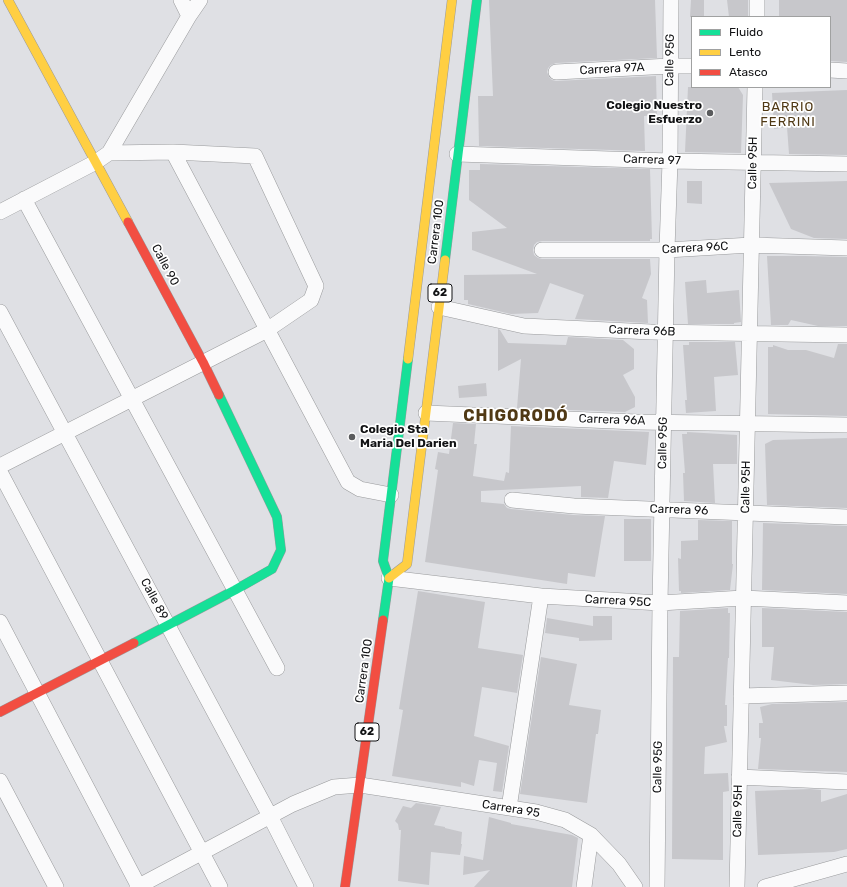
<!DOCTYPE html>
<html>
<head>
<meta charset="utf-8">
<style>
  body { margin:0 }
  #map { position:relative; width:847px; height:887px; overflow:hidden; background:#dfe0e4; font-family:Rubik,sans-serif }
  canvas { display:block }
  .legend { position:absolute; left:691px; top:16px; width:140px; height:72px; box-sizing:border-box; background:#fff; border:1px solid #a0a1a1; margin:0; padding:5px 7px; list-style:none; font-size:12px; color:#121315 }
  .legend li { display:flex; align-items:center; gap:8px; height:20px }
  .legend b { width:20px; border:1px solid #a0a1a1 }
</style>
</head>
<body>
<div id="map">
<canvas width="847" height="887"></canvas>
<ul class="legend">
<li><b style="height:5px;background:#16e098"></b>Fluido</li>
<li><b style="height:5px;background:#ffcf43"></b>Lento</li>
<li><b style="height:5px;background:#f24e42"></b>Atasco</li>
</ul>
</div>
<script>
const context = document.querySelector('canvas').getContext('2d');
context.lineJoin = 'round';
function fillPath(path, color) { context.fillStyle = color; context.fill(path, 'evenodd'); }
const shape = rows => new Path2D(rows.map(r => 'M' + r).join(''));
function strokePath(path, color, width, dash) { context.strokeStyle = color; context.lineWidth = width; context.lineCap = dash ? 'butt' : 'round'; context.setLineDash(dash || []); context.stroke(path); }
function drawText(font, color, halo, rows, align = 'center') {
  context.font = font + ' Rubik,sans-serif'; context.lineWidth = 3.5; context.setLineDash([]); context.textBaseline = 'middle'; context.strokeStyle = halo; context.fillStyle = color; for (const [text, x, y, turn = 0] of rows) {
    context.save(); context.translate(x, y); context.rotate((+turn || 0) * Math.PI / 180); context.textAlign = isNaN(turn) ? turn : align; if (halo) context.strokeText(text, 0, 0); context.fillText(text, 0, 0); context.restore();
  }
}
fillPath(shape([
  [489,0,655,0,657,58,556,63,551,65,548,68,547,72,549,77,552,80,556,81,656,76,657,115,644,116,645,151,479,146,478,96,493,96],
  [691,0,704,0,704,17,690,17],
  [727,0,748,0,748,17,729,17],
  [779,0,847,0,847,62,830,61,830,17,779,17],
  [688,87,738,87,743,95,741,153,685,152],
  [847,90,847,155,789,154,787,127,774,129,772,93],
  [480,164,650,169,652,239,650,239,650,241,542,241,537,242,534,245,533,250,534,255,538,258,542,259,650,259,651,274,642,298,647,300,648,323,575,319,584,295,550,283,538,313,511,314,468,304,468,300,464,300,464,275,537,274,472,250,472,232,507,228,469,200,469,170,480,170],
  [687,181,702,181,702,204,687,203],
  [847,181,847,239,814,238,791,229,769,183],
  [767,256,805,256,847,257,847,326,818,326,791,320,788,325,771,325],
  [706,280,707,293,739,290,741,322,734,323,734,324,688,324,685,282],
  [498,329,500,330,508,343,566,345,568,337,623,340,634,349,634,369,623,375,635,397,635,407,625,412,517,408,521,359,498,371],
  [689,342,735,342,738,375,714,377,716,411,686,413,685,400,687,400,683,345,689,345],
  [838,344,847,344,847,416,768,414,768,347,773,347,773,345,788,350,806,350,834,358],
  [486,383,487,396,459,398,458,386],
  [453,423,476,424,474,444,477,444,473,476,504,481,506,472,509,473,511,426,628,431,649,432,646,465,614,461,608,498,581,497,581,486,481,491,481,502,504,504,507,508,511,509,573,515,605,516,595,577,568,573,567,584,425,562,438,470,435,469,438,452,449,454],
  [687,432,737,435,737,464,713,464,715,503,684,501,683,473,685,473,682,434,687,434],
  [847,438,847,508,767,505,765,444,773,440],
  [624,519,651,519,651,561,624,561],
  [698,520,732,521,732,564,733,564,730,590,681,593,681,591,679,591,678,558,681,559,681,541,698,540],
  [763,523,847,526,847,594,762,590],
  [418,591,485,602,478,648,523,655,517,693,482,687,474,736,509,746,502,792,493,791,497,763,479,760,474,786,461,782,461,787,392,776,403,710,399,709],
  [728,608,728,613,730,613,729,658,728,658,725,705,727,705,727,726,724,726,727,742,705,747,704,774,728,773,729,791,723,792,723,860,672,859,673,657,679,657,680,611],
  [762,608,847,612,847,684,813,685,771,680,774,647,762,647],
  [593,616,612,616,612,640,579,641,579,638,545,633,547,618,593,626],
  [541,657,577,664,569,705,601,710,598,734,596,734,587,803,520,794],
  [847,702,847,772,758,769,761,738,759,738,759,723,763,723,760,707,772,704],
  [810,789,821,790,821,802,847,794,847,849,834,852,758,855,755,791],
  [416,803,441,807,434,825,445,827,445,828,462,832,461,844,462,844,460,855,431,852,429,885,398,881,401,830,399,830,398,824,395,821,403,806,411,808],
  [489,817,511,823,511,824,572,835,578,838,572,887,474,887,490,870,463,875,464,856,483,860]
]), '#c7c7cb');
const street = shape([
  [181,0,189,16],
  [757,17,757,0],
  [830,70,847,71],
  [556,72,670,66,692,66],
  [173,152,348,482,360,489,391,495],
  [457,154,670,161,847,164],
  [24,199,277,668],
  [0,212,96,162,109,153,189,16,200,0],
  [542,250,667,250,751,245,847,248],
  [439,307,524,326,651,332,847,335],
  [0,312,270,816,306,887],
  [426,413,637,422,847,425],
  [0,466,267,330,311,300,316,286,255,156,173,152,109,153],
  [0,472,220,887],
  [512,500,574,506,847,517],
  [389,578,541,596,660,603,743,598,847,603],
  [0,622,139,887],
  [741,696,847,693],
  [739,777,847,782],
  [0,781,56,887],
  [509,808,541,596],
  [137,887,293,804,334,787,360,785,536,812,565,820,591,835,619,864,635,887],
  [584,887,591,835],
  [657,887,660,603,667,250,670,161,671,0],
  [737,887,755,87],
  [765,887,847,864]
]);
const fast = shape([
  [445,260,477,0],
  [383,620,389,578,383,561,408,359],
  [134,643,235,590,272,569,281,550,277,517,219,395]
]);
const slow = shape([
  [8,0,128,222],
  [408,359,452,0],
  [389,578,407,564,445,260]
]);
const jam = shape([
  [128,222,203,362,219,395],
  [0,712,134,643],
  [345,887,383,620]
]);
strokePath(street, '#999a9c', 16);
strokePath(fast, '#999a9c', 10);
strokePath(slow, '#999a9c', 10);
strokePath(jam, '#999a9c', 10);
strokePath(street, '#fafafb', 15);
strokePath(fast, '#16e098', 9);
strokePath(slow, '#ffcf43', 9);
strokePath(jam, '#f24e42', 9);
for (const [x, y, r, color] of [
  [710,113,4,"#5a5b5d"],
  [352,437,4,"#5a5b5d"]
]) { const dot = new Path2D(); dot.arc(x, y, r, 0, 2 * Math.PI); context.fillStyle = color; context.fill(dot); strokePath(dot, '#fff', 1.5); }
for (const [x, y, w] of [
  [440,293,24],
  [367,732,24]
]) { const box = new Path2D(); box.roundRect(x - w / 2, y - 9, w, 18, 3); context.fillStyle = '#fff'; context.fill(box); strokePath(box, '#121315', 1); }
drawText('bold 11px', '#121315', null, [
  ["62",440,293],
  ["62",367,732]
]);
drawText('12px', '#121315', '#fff', [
  ["Calle 95G",670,60,-89],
  ["Carrera 97A",612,69,-3],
  ["Carrera 97",652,160,2],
  ["Calle 95H",753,163,-89],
  ["Carrera 100",436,232,-83],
  ["Carrera 96C",695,248,-3],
  ["Calle 90",165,265,62],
  ["Carrera 96B",642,331,2],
  ["Carrera 96A",612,420,2],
  ["Calle 95G",663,443,-89],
  ["Calle 95H",746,487,-89],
  ["Carrera 96",679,510,2],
  ["Calle 89",154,599,62],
  ["Carrera 95C",618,601,3],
  ["Carrera 100",364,671,-82],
  ["Calle 95G",658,767,-89],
  ["Carrera 95",511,809,9],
  ["Calle 95H",738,811,-89]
]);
drawText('bold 12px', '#121315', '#fff', [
  ["Colegio Nuestro",702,106],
  ["Esfuerzo",702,120],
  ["Colegio Sta",360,430,"left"],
  ["Maria Del Darien",360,444,"left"]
], 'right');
context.letterSpacing = '1px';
drawText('13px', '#503915', '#fff', [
  ["BARRIO",788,107],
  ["FERRINI",788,122]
]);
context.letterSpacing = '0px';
context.letterSpacing = '1px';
drawText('bold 16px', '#503915', '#fff', [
  ["CHIGORODÓ",516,416]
]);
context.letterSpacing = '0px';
</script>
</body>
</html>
